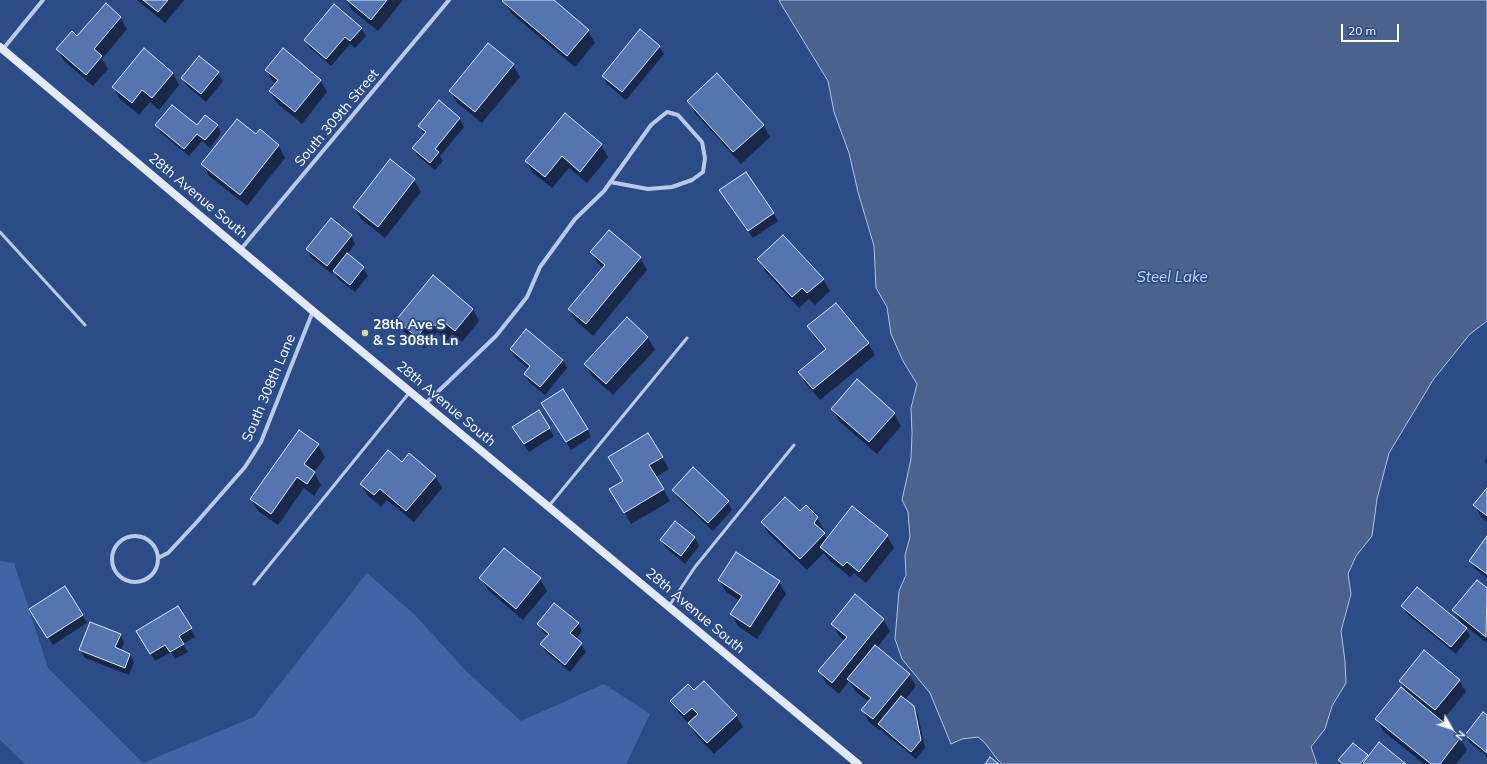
<!DOCTYPE html>
<html>
<head>
<meta charset="utf-8">
<style>
  body { margin:0 }
  #map { position:relative; width:1487px; height:764px; overflow:hidden; background:#2c4c88; font-family:Mulish,sans-serif }
  canvas { display:block }
  .north { position:absolute; left:1431px; top:708px; width:40px; height:40px; -webkit-text-stroke:3px #2c4c88; paint-order:stroke; rotate:129deg; font-size:11px; font-weight:700; line-height:16px; text-align:center; color:#fff }
  .north::after { content:''; display:block; margin:auto; width:14px; height:18px; background:#fff; clip-path:polygon(50% 0,100% 100%,50% 72%,0 100%) }
  .scale { position:absolute; left:1341px; top:24px; width:58px; height:18px; box-sizing:border-box; border:2px solid #fff; border-top:0; padding-left:5px; font-size:12px; line-height:14px; white-space:nowrap; color:#fff; -webkit-text-stroke:3px #2c4c88; paint-order:stroke }
</style>
</head>
<body>
<div id="map">
<canvas width="1487" height="764"></canvas>
<div class="north">N</div>
<div class="scale">20 m</div>
</div>
<script>
const context = document.querySelector('canvas').getContext('2d');
context.lineJoin = 'round';
function fillPath(path, color) { context.fillStyle = color; context.fill(path, 'evenodd'); }
const shape = rows => new Path2D(rows.map(r => 'M' + r).join(''));
function strokePath(path, color, width, dash) { context.strokeStyle = color; context.lineWidth = width; context.lineCap = dash ? 'butt' : 'round'; context.setLineDash(dash || []); context.stroke(path); }
function drawText(font, color, halo, rows, align = 'center') {
  context.font = font + ' Mulish,sans-serif'; context.lineWidth = 3.5; context.setLineDash([]); context.textBaseline = 'middle'; context.strokeStyle = halo; context.fillStyle = color; for (const [text, x, y, turn = 0] of rows) {
    context.save(); context.translate(x, y); context.rotate((+turn || 0) * Math.PI / 180); context.textAlign = isNaN(turn) ? turn : align; if (halo) context.strokeText(text, 0, 0); context.fillText(text, 0, 0); context.restore();
  }
}
fillPath(shape([
  [0,561,14,563,48,668,143,763,254,717,367,573,415,615,467,672,521,721,604,684,650,714,626,764,25,764,0,740]
]), '#4165a4');
const water = shape([
  [779,0,1487,0,1487,321,1470,334,1433,380,1389,453,1377,499,1372,536,1356,556,1348,574,1351,594,1341,631,1345,661,1346,683,1332,706,1325,729,1311,747,1317,764,1002,764,997,759,985,743,978,737,962,739,951,744,930,693,902,659,895,639,899,591,906,575,905,555,910,537,908,512,902,500,911,459,912,433,911,408,917,384,903,361,891,334,887,307,876,288,874,246,858,192,849,153,834,112,828,81,781,4,779,0]
]);
fillPath(water, '#4b628c');
strokePath(water, '#aec4e8', 1);
fillPath(shape([
  [137,0,184,0,165,23],
  [346,0,403,0,378,31,352,10],
  [505,0,552,0,588,31,595,43,575,67,511,13,504,1],
  [120,17,127,29,102,59,108,69,93,86,64,61,57,49,77,38],
  [361,28,366,36,355,48,350,44,331,66,310,48,305,41],
  [659,46,664,54,626,100,607,84,603,76],
  [513,65,520,77,482,123,457,103,451,91],
  [266,70,320,80,327,92,302,124,277,103,270,91,276,84,273,82],
  [173,73,179,85,159,110,150,102,139,115,120,99,113,87],
  [218,73,223,81,206,102,187,86,182,78],
  [439,101,460,119,464,127,440,156,443,161,435,170,418,156,413,148,425,135,419,126],
  [688,101,763,125,770,137,741,164,695,113],
  [565,115,601,145,608,157,587,183,569,168,552,188,533,173,526,161],
  [157,125,197,127,217,125,221,133,210,148,202,141,189,156,161,133],
  [260,130,279,146,285,158,247,206,209,176,203,164,256,135],
  [414,180,421,192,385,238,361,219,354,207],
  [725,198,773,213,778,221,753,238],
  [609,232,640,258,647,270,593,336,576,321,569,310,603,268,598,264,592,252],
  [351,236,355,244,347,255,363,268,368,276,355,292,338,279,334,271,332,274,311,257,307,249],
  [758,259,823,279,830,291,815,305,809,299,799,308,765,271],
  [473,309,479,321,462,342,452,334,447,341,437,332,424,348,404,332,397,320],
  [627,318,648,338,655,350,613,395,592,376,585,364],
  [808,326,868,343,875,355,820,400,806,384,800,372,826,351,815,338],
  [526,331,563,361,567,368,545,395,529,382,525,374,529,369,515,357,511,350],
  [857,381,894,414,901,426,877,454,839,421,832,409],
  [543,403,587,429,591,437,571,450],
  [549,428,554,436,529,452,518,435],
  [648,434,669,469,656,477,670,501,631,524,611,489,624,481],
  [318,445,325,457,314,472,321,485,314,496,304,488,278,525,258,511,251,499],
  [1487,458,1487,465,1485,461],
  [402,463,435,476,442,488,414,522,387,500,381,507,368,496,361,484],
  [673,490,728,502,732,510,713,531,678,498],
  [1487,490,1487,522,1481,517,1475,505],
  [852,507,887,536,894,548,866,583,854,573,850,577,828,559,824,553,807,570,769,534,762,522,800,513,817,518,824,530,822,533,827,539],
  [676,523,695,538,699,546,685,564,666,548,661,540],
  [1487,538,1487,578,1475,569,1470,561],
  [481,578,540,579,547,591,523,620,488,590],
  [719,580,779,582,786,594,757,639,738,626,731,614,740,601,726,592],
  [1477,581,1487,589,1487,643,1464,625,1470,636,1456,654,1407,614,1403,606,1462,625,1454,610],
  [65,587,87,623,53,645,35,617],
  [178,607,195,637,183,644,188,652,175,659,171,652,155,661,138,631],
  [883,619,890,631,877,648,909,674,916,686,905,700,913,706,918,715,925,748,916,759,883,732,881,729,880,731,869,722,862,710,869,702,855,691,849,681,839,694,826,683,819,671,845,641,839,636,832,624],
  [578,623,582,631,576,639,581,644,586,652,570,672,546,652,541,645,548,636,543,632,538,624],
  [120,634,124,642,121,651,130,654,134,662,129,675,85,658,80,650],
  [1459,680,1466,692,1441,722,1460,738,1467,750,1456,764,1424,764,1383,731,1376,719,1408,695,1400,681],
  [694,692,736,715,743,727,714,754,696,735,690,725,679,713,672,701],
  [1487,716,1487,756,1470,743,1466,735],
  [1367,756,1368,758,1405,764,1342,764,1340,760]
]), '#0007');
const building = shape([
  [143,0,168,0,158,12,143,0],
  [347,0,387,0,371,20,347,0],
  [503,0,554,0,589,30,567,56,502,1,503,0],
  [106,3,121,17,94,49,102,56,86,75,56,49,72,31,77,36,106,3],
  [334,4,362,28,350,41,345,37,326,59,304,40,334,4],
  [640,29,660,46,622,92,602,76,640,29],
  [488,43,514,64,475,112,449,91,488,43],
  [144,48,173,73,152,98,142,90,132,103,112,87,144,48],
  [283,48,321,80,295,112,269,91,278,80,265,70,283,48],
  [199,56,219,72,201,94,181,78,199,56],
  [717,73,764,125,733,152,687,101,717,73],
  [439,100,460,118,435,149,439,152,430,163,412,148,426,132,418,126,439,100],
  [172,105,197,125,205,115,218,125,205,140,197,134,184,149,155,125,172,105],
  [565,113,602,144,580,172,562,156,545,177,525,161,565,113],
  [237,119,256,134,260,129,279,145,240,195,201,164,237,119],
  [390,159,415,179,378,227,353,207,390,159],
  [746,172,774,213,748,231,719,190,746,172],
  [331,218,352,235,327,266,306,249,331,218],
  [609,230,641,257,586,324,568,309,605,265,590,252,609,230],
  [783,235,824,279,807,293,802,288,792,297,757,259,783,235],
  [347,253,364,267,350,285,333,271,347,253],
  [433,275,473,309,455,331,445,323,440,329,429,321,417,337,396,320,433,275],
  [836,303,869,343,813,389,798,372,826,349,807,326,836,303],
  [627,317,648,337,606,384,584,364,627,317],
  [526,329,563,360,540,387,524,374,530,366,510,349,526,329],
  [857,379,895,413,869,442,831,409,857,379],
  [563,389,588,429,566,442,541,403,563,389],
  [539,410,550,428,524,444,512,427,539,410],
  [299,430,319,444,304,464,315,472,307,484,297,477,271,514,250,499,299,430],
  [648,433,663,457,649,465,664,489,624,513,609,489,623,481,608,457,648,433],
  [388,450,402,462,409,453,436,476,406,511,380,489,374,495,360,484,388,450],
  [693,467,729,501,708,523,672,490,693,467],
  [1487,488,1487,516,1473,505,1487,488],
  [785,497,800,511,806,505,818,517,814,523,825,533,800,559,761,522,785,497],
  [852,506,888,535,859,572,847,562,843,566,820,547,852,506],
  [675,521,695,537,681,556,660,540,675,521],
  [1487,536,1487,574,1469,561,1487,536],
  [504,548,541,578,516,609,479,578,504,548],
  [736,552,780,581,750,627,730,614,742,596,718,580,736,552],
  [1477,580,1487,588,1486,637,1452,610,1477,580],
  [65,586,83,615,47,638,29,609,65,586],
  [1417,587,1467,628,1451,647,1401,606,1417,587],
  [855,594,884,619,832,683,818,671,847,637,831,624,855,594],
  [554,603,579,623,570,633,582,643,565,665,540,644,549,634,537,624,554,603],
  [178,606,192,628,179,636,184,644,170,652,165,645,150,654,136,631,178,606],
  [90,622,121,634,115,647,130,654,125,668,79,650,90,622],
  [875,645,910,674,873,719,861,710,871,698,847,679,875,645],
  [1424,650,1460,680,1435,710,1399,681,1424,650],
  [704,681,737,715,707,743,688,723,698,714,692,708,684,715,670,701,688,684,694,690,704,681],
  [1401,687,1461,737,1440,764,1431,764,1375,719,1401,687],
  [901,696,914,706,921,740,911,752,878,724,901,696],
  [1483,712,1487,715,1487,753,1465,735,1483,712],
  [1379,742,1406,764,1364,764,1363,763,1379,742],
  [1353,743,1368,755,1360,764,1343,764,1338,760,1353,743],
  [990,757,999,764,985,764,990,757]
]);
fillPath(building, '#5475af');
strokePath(building, '#dce6f7', 1);
strokePath(shape([
  [0,232,85,325],
  [548,507,687,338],
  [254,584,409,393],
  [669,606,695,567,794,445]
]), '#b9cae8', 3);
strokePath(shape([
  [3,49,43,0],
  [241,249,449,0],
  [425,404,496,336,527,297,540,267,575,219,604,191,651,125,667,112,678,115,702,142,705,158,703,172,692,180,672,187,648,189,610,182],
  '112 559a23 23 0 1 1 46 0a23 23 0 1 1-46 0Z',
  [158,558,168,553,196,523,245,467,261,442,313,311]
]), '#b9cae8', 4);
strokePath(shape([
  [0,47,313,311,858,764]
]), '#e2eaf8', 8);
for (const [x, y, r, color] of [
  [365,333,4,"#edd782"]
]) { const dot = new Path2D(); dot.arc(x, y, r, 0, 2 * Math.PI); context.fillStyle = color; context.fill(dot); strokePath(dot, '#2c4c88', 1.5); }
drawText('14px', '#fff', '#2c4c88', [
  ["South 309th Street",337,118,-50],
  ["28th Avenue South",198,196,40],
  ["South 308th Lane",269,388,-67],
  ["28th Avenue South",446,404,40],
  ["28th Avenue South",695,611,40]
]);
drawText('bold 14px', '#fff', '#2c4c88', [
  ["28th Ave S",373,325],
  ["& S 308th Ln",373,341]
], 'left');
drawText('italic 15px', '#c5d5ef', '#2c4c88', [
  ["Steel Lake",1172,277]
]);
</script>
</body>
</html>
